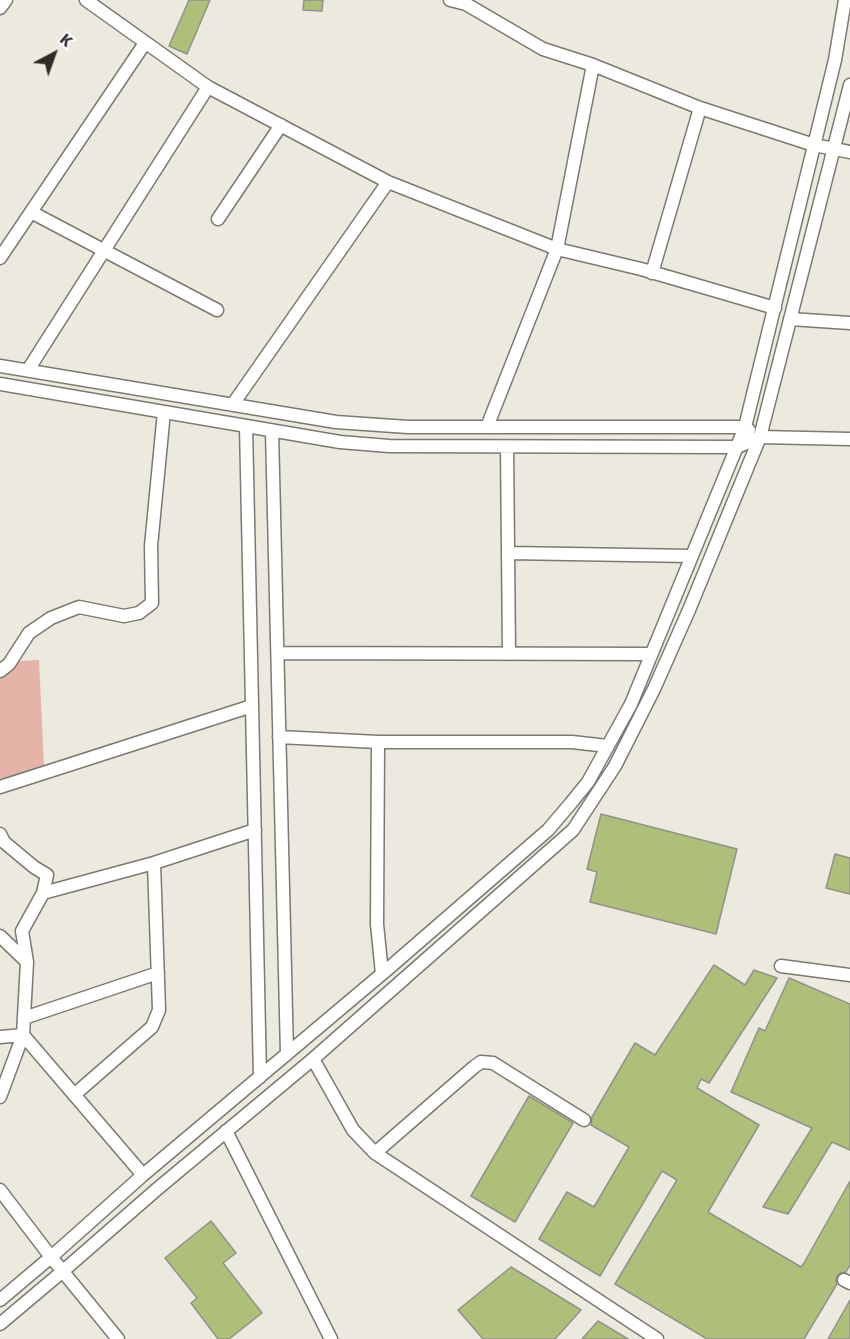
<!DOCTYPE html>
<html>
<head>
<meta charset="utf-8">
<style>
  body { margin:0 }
  #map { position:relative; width:850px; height:1339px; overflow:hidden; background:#ece9df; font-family:"Fira Sans",sans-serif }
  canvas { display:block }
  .north { position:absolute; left:24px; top:24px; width:60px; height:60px; -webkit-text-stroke:4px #fff; paint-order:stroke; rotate:41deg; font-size:16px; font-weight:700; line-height:24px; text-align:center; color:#2d2c28 }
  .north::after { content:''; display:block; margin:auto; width:21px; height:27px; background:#2d2c28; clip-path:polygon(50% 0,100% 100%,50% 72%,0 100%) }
</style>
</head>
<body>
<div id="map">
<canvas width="850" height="1339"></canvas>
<div class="north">K</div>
</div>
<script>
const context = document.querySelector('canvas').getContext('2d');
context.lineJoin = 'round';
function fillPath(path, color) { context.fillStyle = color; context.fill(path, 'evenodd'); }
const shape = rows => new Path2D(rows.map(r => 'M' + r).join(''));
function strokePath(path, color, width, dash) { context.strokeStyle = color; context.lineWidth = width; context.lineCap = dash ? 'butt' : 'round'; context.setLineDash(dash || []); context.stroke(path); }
fillPath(shape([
  [39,660,44,766,0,779,0,677,19,661]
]), '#e3b4a7');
const building = shape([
  [189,0,210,0,187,54,169,46,189,0],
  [304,0,323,0,322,11,303,10,304,0],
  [601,814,737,849,716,934,590,902,597,872,587,869,601,814],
  [835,854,850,858,850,894,826,888,835,854],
  [714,965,745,985,754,970,777,978,709,1083,701,1079,697,1088,759,1125,708,1212,801,1267,804,1263,850,1181,850,1265,846,1272,840,1273,837,1276,836,1280,837,1284,804,1339,707,1339,615,1284,677,1180,662,1171,600,1276,539,1239,567,1192,594,1207,629,1147,591,1125,592,1117,635,1043,655,1055,714,965],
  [789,978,850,1004,850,1150,832,1142,788,1214,763,1207,812,1128,731,1092,759,1028,765,1031,789,978],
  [529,1096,573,1123,515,1222,471,1196,529,1096],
  [211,1221,236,1253,223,1263,262,1313,229,1339,218,1339,191,1303,197,1298,165,1258,211,1221],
  [511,1267,581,1310,555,1339,483,1339,458,1310,511,1267],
  [850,1300,850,1339,828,1339,850,1300],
  [598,1321,628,1339,582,1339,598,1321]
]);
fillPath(building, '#aebf79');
strokePath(building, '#90938a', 1.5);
const minor = shape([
  [86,0,208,87,388,182,557,249,641,269,775,308],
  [450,0,466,4,543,49,593,65,700,108,814,145,850,152],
  [0,8,6,0],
  [31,212,217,310],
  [218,219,281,125],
  [0,258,145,43],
  [652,273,700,108],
  [790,319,850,323],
  [0,366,336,422,408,427,745,427,749,430],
  [28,370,208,87],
  [0,384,340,442,389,446,737,447,760,437,850,439],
  [233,404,388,182],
  [246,426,260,1077],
  [487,427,557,249,593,65],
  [272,431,287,1054],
  [507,447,509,654],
  [508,553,692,556],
  [278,653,651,654],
  [0,671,9,664,29,633,51,618,79,607,124,616,139,613,152,603,151,546,164,412],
  [279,737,378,742,572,742,607,746],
  [378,742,377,924,382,974],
  [0,787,252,706],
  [0,834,4,842,34,867,47,875,43,893,22,931,27,962],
  [43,893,154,863,255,830],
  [0,936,27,962,23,1035,0,1037],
  [781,966,850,975],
  [24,1018,158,973],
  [313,1059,353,1130,375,1153,657,1339],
  [74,1095,152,1027,159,1010,154,863],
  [0,1097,23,1035,143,1175],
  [226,1131,331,1339],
  [375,1153,474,1067,481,1062,493,1063,584,1120],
  [0,1190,51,1257,118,1339],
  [844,1280,850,1283],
  [0,1300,51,1257,143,1175,389,968,548,830,571,803,588,782,631,704,745,427,835,60,845,0],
  [0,1324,63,1271,156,1190,313,1059,573,830,615,766,654,689,689,610,760,437,850,85]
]);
strokePath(minor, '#7c7971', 15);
strokePath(minor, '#fff', 12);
</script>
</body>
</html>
